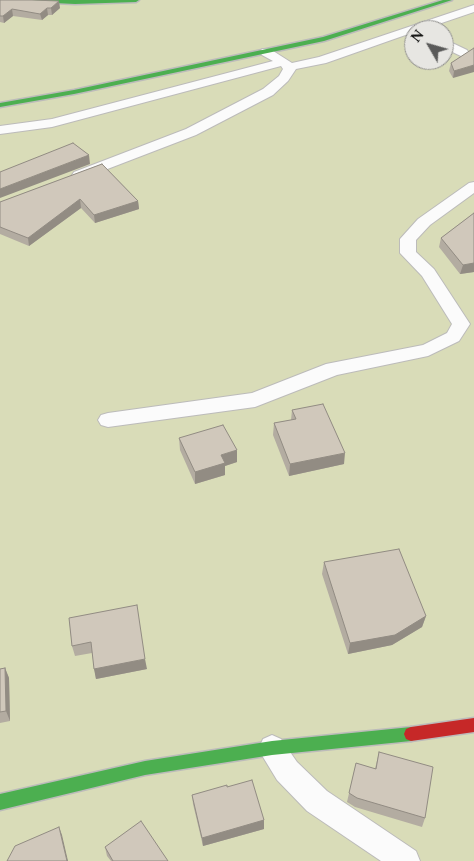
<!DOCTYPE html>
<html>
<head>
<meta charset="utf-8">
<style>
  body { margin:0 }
  #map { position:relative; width:474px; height:861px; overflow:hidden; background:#e6e5e3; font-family:Spectral,serif }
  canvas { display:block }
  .north { position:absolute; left:404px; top:20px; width:50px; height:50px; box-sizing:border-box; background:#e7e6e2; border:1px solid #91908d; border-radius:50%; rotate:308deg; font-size:14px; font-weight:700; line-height:20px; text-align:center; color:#0f0f0e }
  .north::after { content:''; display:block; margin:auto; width:18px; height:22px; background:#5a5a59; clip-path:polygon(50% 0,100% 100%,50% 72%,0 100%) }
</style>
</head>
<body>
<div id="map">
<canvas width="474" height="861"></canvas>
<div class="north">N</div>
</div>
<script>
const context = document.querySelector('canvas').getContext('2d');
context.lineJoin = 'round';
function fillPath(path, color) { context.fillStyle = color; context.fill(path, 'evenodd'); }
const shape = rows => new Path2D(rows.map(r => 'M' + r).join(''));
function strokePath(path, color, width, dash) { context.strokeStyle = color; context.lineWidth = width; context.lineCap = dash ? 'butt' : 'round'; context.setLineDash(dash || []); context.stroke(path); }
fillPath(shape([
  [0,0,474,0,474,861,0,861],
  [414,30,444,30,444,60,414,60]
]), '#d9dcb8');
const lane = shape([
  [474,5,474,12,421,30,414,30,414,32,326,63,296,69,288,81,273,95,196,135,84,178,74,178,72,175,74,172,186,129,263,89,279,76,283,69,281,66,52,127,0,134,0,126,52,119,273,61,262,55,260,52,262,49,270,49,292,63,319,57,474,5],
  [444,39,467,50,469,53,463,57,444,48,444,39],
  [474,182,474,193,430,225,416,240,416,252,434,269,470,324,459,341,428,356,337,375,255,407,108,427,101,425,98,420,101,415,108,413,252,393,326,364,423,345,447,333,452,324,422,276,400,253,400,239,418,219,469,183,474,182],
  [272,735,281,739,297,762,327,791,416,851,420,861,381,861,307,811,277,780,263,757,259,748,263,739,272,735]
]);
const fast = shape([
  [30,0,139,0,136,2,75,4,33,2,30,0],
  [443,0,452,0,324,41,74,94,0,107,0,103,74,90,323,37,443,0],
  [411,727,416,729,418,734,416,739,411,741,272,755,145,775,0,810,0,794,145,761,272,741,411,727]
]);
const jam = shape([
  [474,718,474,732,411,741,406,739,404,734,406,729,411,727,474,718]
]);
strokePath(lane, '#bcbbba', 2);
strokePath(fast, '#bcbbba', 3);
strokePath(jam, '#bcbbba', 3);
fillPath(lane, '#fbfbfb');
fillPath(fast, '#4caf50');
fillPath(jam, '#c62828');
fillPath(shape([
  [0,0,60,8,52,15,48,15,42,20,13,16,4,23,0,22],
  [474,48,453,78,449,71,451,63],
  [102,164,138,201,139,209,95,223,81,208,29,246,0,234,0,202],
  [474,213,474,272,460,274,439,247,441,238],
  [292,410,344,464,289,476,273,435,274,423,291,420],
  [179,438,237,462,225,466,225,475,195,484,180,450],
  [324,562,426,616,422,627,392,645,348,654,322,574],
  [69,618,147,669,96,679,92,653,75,656,72,646],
  [5,668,9,678,10,721,0,723,0,669],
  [379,752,425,818,422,827,355,807,347,802,356,763,375,769],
  [227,787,264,820,264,829,203,846,193,804,192,795],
  [105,847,168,861,111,861,107,856]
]), '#b3aca1');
fillPath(shape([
  [59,1,60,8,52,15,51,8],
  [47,8,48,15,42,20,40,14],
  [12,9,13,16,4,23,3,16],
  [474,65,474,72,453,78,454,71],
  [89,155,90,164,0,198,0,189],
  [80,199,81,208,29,246,28,238],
  [138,201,139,209,95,223,94,215],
  [474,263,474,272,460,274,463,265],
  [237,450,237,462,225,466,225,475,195,484,195,472,221,455],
  [345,453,344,464,289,476,290,464],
  [426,616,422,627,392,645,348,654,350,643],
  [145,659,147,669,96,679,94,669],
  [5,668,9,678,10,721,6,711],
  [264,820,264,829,203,846,202,838],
  [59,827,62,835,68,861,67,861]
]), '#928c83');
const building = shape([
  [0,0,32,0,59,1,51,8,47,8,40,14,12,9,3,16,0,16,0,0],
  [474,48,474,65,454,71,451,63,474,48],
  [73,143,89,155,0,189,0,172,73,143],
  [102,164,138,201,94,215,80,199,28,238,0,227,0,202,102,164],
  [474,213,474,263,463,265,441,238,474,213],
  [323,404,345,453,290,464,274,423,296,419,292,410,323,404],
  [223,425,237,450,221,455,225,463,195,472,179,438,223,425],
  [399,549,426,616,395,635,350,643,324,562,399,549],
  [137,605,145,659,94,669,91,642,72,646,69,618,137,605],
  [5,668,6,711,0,712,0,669,5,668],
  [379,752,433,767,425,818,357,798,349,793,356,763,376,769,379,752],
  [252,780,264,820,202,838,192,795,227,785,227,787,252,780],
  [141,821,168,861,113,861,105,847,141,821],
  [59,827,67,861,7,861,15,846,59,827]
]);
fillPath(building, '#d0c8bb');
strokePath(building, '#928c83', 1);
</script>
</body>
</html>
